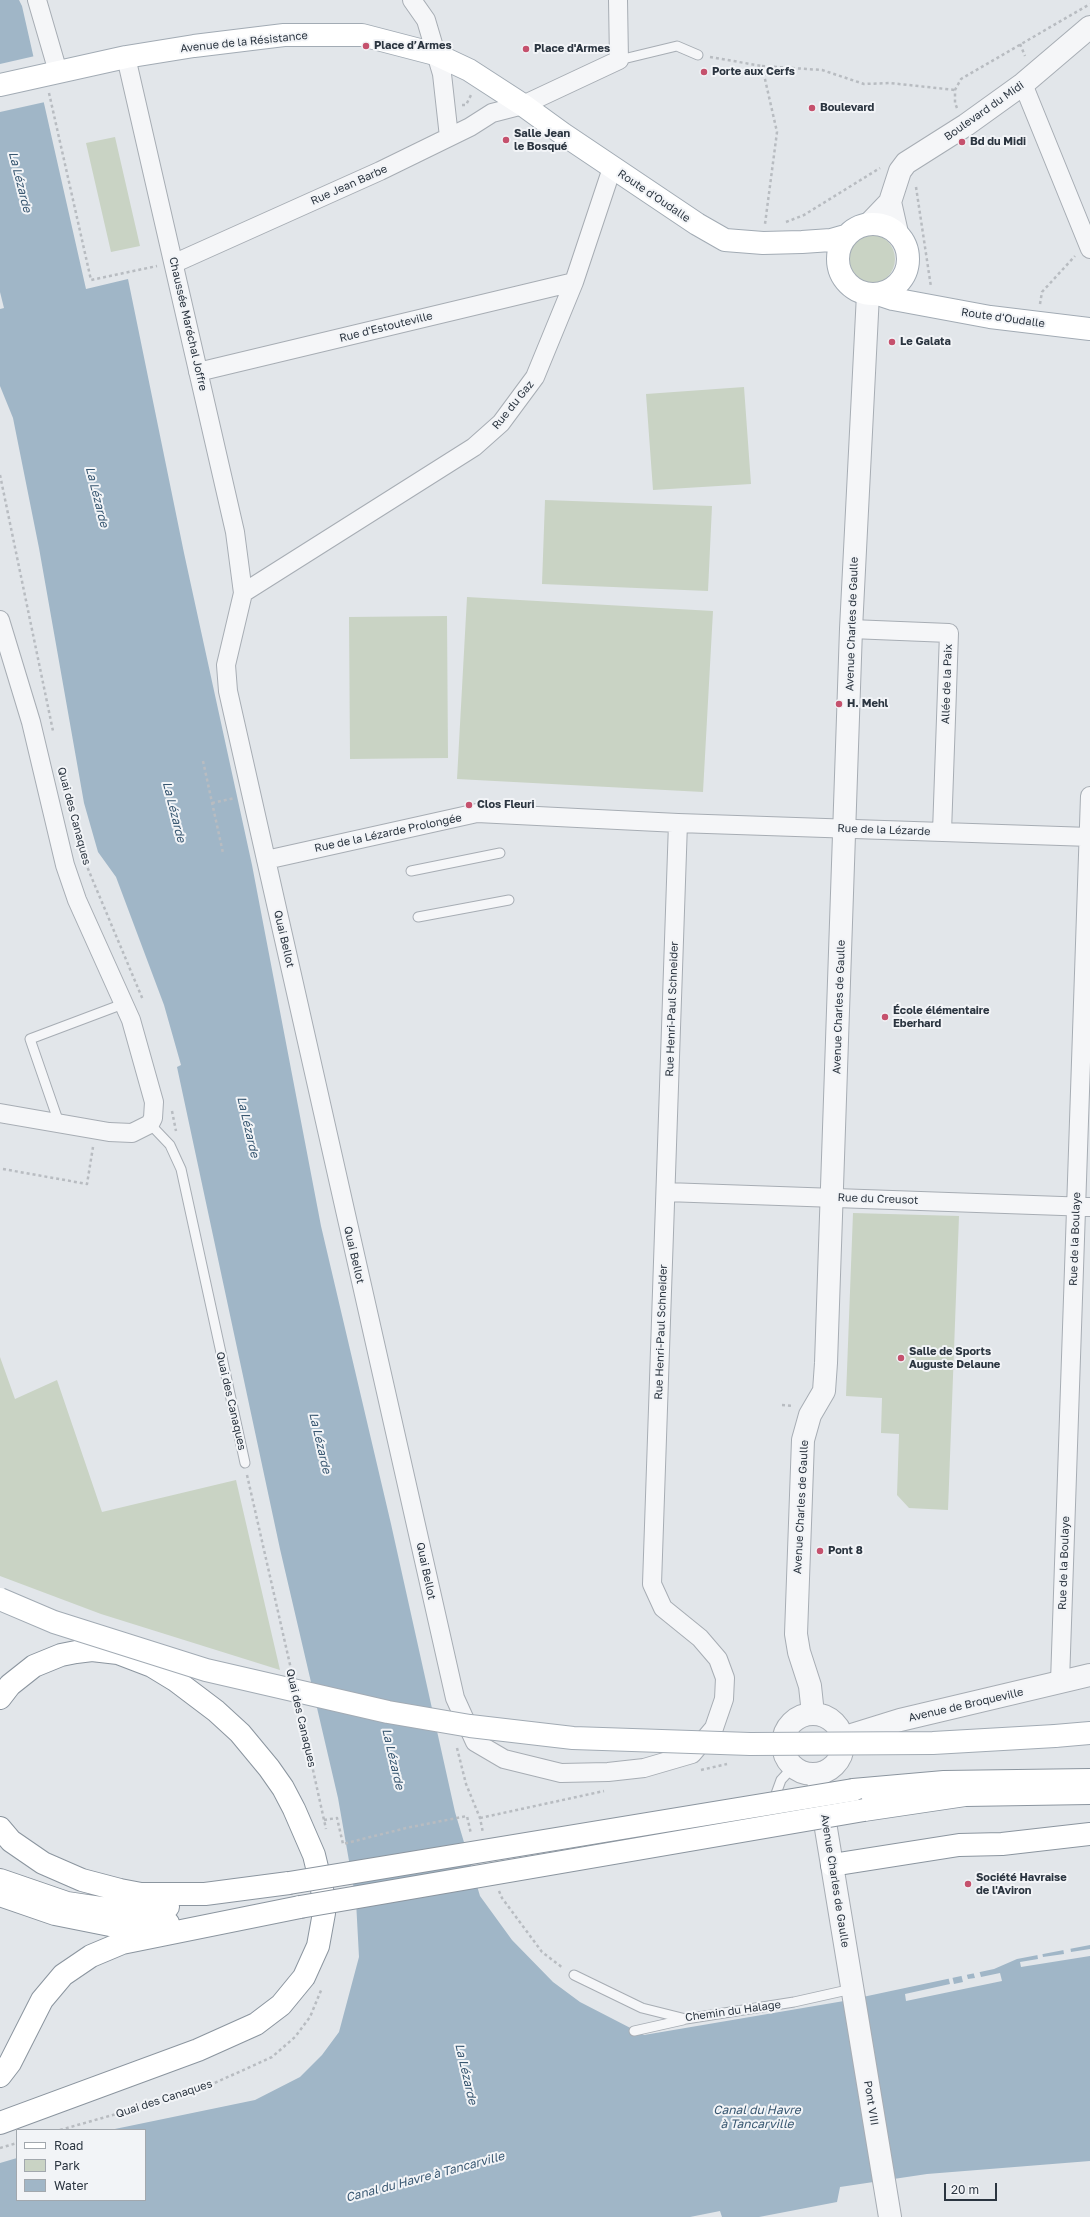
<!DOCTYPE html>
<html>
<head>
<meta charset="utf-8">
<style>
  body { margin:0 }
  #map { position:relative; width:1090px; height:2217px; overflow:hidden; background:#e2e6ea; font-family:"Golos Text",sans-serif }
  canvas { display:block }
  .legend { position:absolute; left:16px; top:2129px; width:130px; height:72px; box-sizing:border-box; background:#f2f4f7; border:1px solid #a2a8ae; margin:0; padding:5px 7px; list-style:none; font-size:12px; color:#2b3540 }
  .legend li { display:flex; align-items:center; gap:8px; height:20px }
  .legend b { width:20px; border:1px solid #a2a8ae }
  .scale { position:absolute; left:944px; top:2183px; width:53px; height:18px; box-sizing:border-box; border:2px solid #2b3540; border-top:0; padding-left:5px; font-size:12px; line-height:14px; white-space:nowrap; color:#2b3540; -webkit-text-stroke:3px #f2f4f7; paint-order:stroke }
</style>
</head>
<body>
<div id="map">
<canvas width="1090" height="2217"></canvas>
<ul class="legend">
<li><b style="height:5px;background:#fff"></b>Road</li>
<li><b style="height:11px;background:#c9d3c4"></b>Park</li>
<li><b style="height:11px;background:#a0b6c7"></b>Water</li>
</ul>
<div class="scale">20 m</div>
</div>
<script>
const context = document.querySelector('canvas').getContext('2d');
context.lineJoin = 'round';
function fillPath(path, color) { context.fillStyle = color; context.fill(path, 'evenodd'); }
const shape = rows => new Path2D(rows.map(r => 'M' + r).join(''));
function strokePath(path, color, width, dash) { context.strokeStyle = color; context.lineWidth = width; context.lineCap = dash ? 'butt' : 'round'; context.setLineDash(dash || []); context.stroke(path); }
function drawText(font, color, halo, rows, align = 'center') {
  context.font = font + ' "Golos Text",sans-serif'; context.lineWidth = 4; context.setLineDash([]); context.textBaseline = 'middle'; context.strokeStyle = halo; context.fillStyle = color; for (const [text, x, y, turn = 0] of rows) {
    context.save(); context.translate(x, y); context.rotate((+turn || 0) * Math.PI / 180); context.textAlign = isNaN(turn) ? turn : align; if (halo) context.strokeText(text, 0, 0); context.fillText(text, 0, 0); context.restore();
  }
}
fillPath(shape([
  [115,137,140,246,111,252,86,143],
  '845 259a25 25 0 1 1 50 0a25 25 0 1 1-50 0Z',
  [744,387,751,484,653,490,646,394],
  [545,500,712,506,708,591,542,584],
  [467,597,713,611,703,792,457,779],
  [447,616,448,758,350,759,349,617],
  [853,1213,959,1216,948,1510,909,1508,897,1495,899,1434,881,1433,882,1398,846,1396],
  [0,1357,15,1399,57,1380,102,1512,236,1480,280,1670,101,1614,0,1576]
]), '#c9d3c4');
fillPath(shape([
  [0,0,19,0,22,6,86,289,128,279,184,553,252,865,321,1226,391,1524,455,1812,480,1896,512,1940,553,1982,580,2002,644,2035,844,2001,994,1969,1017,1959,1090,1945,1090,2161,927,2174,840,2187,837,2202,759,2217,722,2217,720,2211,690,2217,0,2217,0,2163,17,2158,17,2200,145,2200,145,2130,110,2130,255,2100,300,2077,322,2055,339,2032,359,1957,356,1901,338,1798,280,1549,177,1067,181,1065,164,1005,116,877,98,852,84,803,39,548,13,418,0,386,0,309,4,308,0,292]
]), '#a0b6c7');
fillPath(shape([
  [35,56,45,102,0,112,0,64],
  [1070,1946,1071,1952,1090,1949,1090,1956,1021,1967,1020,1962,1038,1959,1037,1953,1042,1952,1043,1957,1064,1954,1063,1948],
  [979,1970,981,1977,1000,1973,1002,1981,906,2001,905,1994,950,1984,948,1976,952,1976,954,1984,963,1982,961,1974,966,1972,968,1979,975,1978,973,1971]
]), '#e2e6ea');
const service = shape([
  [619,60,677,46,698,55],
  [411,871,500,853],
  [418,917,509,900],
  [59,1123,30,1039,123,1004],
  [150,1124,170,1145,181,1169,245,1463],
  [773,1802,781,1780,793,1767],
  [574,1975,642,2008,686,2019,794,2002,852,1989],
  [634,2031,683,2020]
]);
const minor = shape([
  [37,0,58,72],
  [412,0,426,20,442,74,449,137],
  [126,57,235,532,243,593,226,665,228,691,455,1698,475,1742,504,1759,561,1773,608,1772,644,1768,692,1754,714,1728,724,1699,725,1678,718,1659,700,1638,663,1608,652,1584,678,823],
  [1023,84,1090,249],
  [175,263,380,171,470,127,492,113,523,105,619,60,618,0],
  [198,372,574,282],
  [243,593,474,447,501,423,535,377,574,282,612,168],
  [0,620,31,722,65,865,77,900,131,1020,154,1102,153,1118,150,1124,132,1133,109,1132,0,1113],
  [851,629,949,633,942,832],
  [266,860,477,813,678,823,1090,837],
  [666,1192,1090,1207],
  [1060,1682,1090,796]
]);
const tertiary = shape([
  [869,224,890,202],
  [897,233,890,202,900,171,906,163,966,125,1023,84,1090,27],
  '783 1744a30 30 0 1 1 60 0a30 30 0 1 1-60 0Z',
  [813,1714,810,1686,799,1652,796,1634,803,1440,810,1415,824,1391,826,1363,851,629,868,294],
  [842,1738,900,1720,1090,1675],
  [817,1774,890,2217]
]);
const primary = shape([
  [0,85,126,57,194,46,284,35,362,35,435,54,469,70,523,105,563,134,697,224,725,240,763,243,802,242,831,240,845,236],
  '838 259a35 35 0 1 1 70 0a35 35 0 1 1-70 0Z',
  [878,294,893,299,990,317,1090,329],
  [1055,1736,1090,1733]
]);
const trunk = shape([
  [0,1698,10,1685,34,1666,61,1655,76,1652,92,1650,118,1653,152,1666,175,1680,216,1711,240,1733,269,1768,283,1788,294,1809,314,1855,322,1888,324,1913,318,1946,304,1977,281,2005,256,2024,198,2050,0,2123],
  [853,1790,944,1782,1090,1780],
  [0,1828,11,1841,43,1863,82,1880,120,1890,141,1894,205,1894,289,1883],
  [0,1880,67,1903,114,1910,168,1907]
]);
const motorway = shape([
  [864,1810,965,1795,1090,1793],
  [832,1865,959,1845,1002,1844,1090,1834],
  [0,1895,55,1914,110,1925,168,1923],
  [0,2076,10,2063,42,2000,63,1975,91,1956,122,1943,300,1907]
]);
strokePath(service, '#a7adb4', 11);
strokePath(minor, '#a7adb4', 20);
strokePath(tertiary, '#a7adb4', 24);
strokePath(primary, '#a2abb4', 24);
strokePath(trunk, '#8b959f', 24);
strokePath(motorway, '#8b959f', 24);
strokePath(shape([
  [1020,44,1025,56],
  [710,57,762,66,777,132,765,224],
  [762,66,822,70,864,84,890,83,955,90],
  [49,93,91,280,157,266],
  [462,105,466,105,471,95],
  [957,108,955,103,955,90,961,79,1090,4],
  [916,187,931,287],
  [786,222,804,215,880,168],
  [1040,304,1042,292,1075,256],
  [0,475,53,731],
  [203,761,223,853],
  [212,803,235,798],
  [83,857,143,1000],
  [172,1111,176,1131],
  [3,1169,87,1184,93,1147],
  [782,1405,794,1406],
  [247,1475,291,1669],
  [300,1711,326,1829],
  [457,1748,466,1784,480,1818,483,1833],
  [701,1770,727,1764],
  [480,1818,604,1791],
  [324,1820,337,1818,343,1844,406,1828,467,1816,471,1834],
  [499,1891,502,1898,542,1952,563,1968],
  [60,2130,197,2091,272,2057,295,2037,310,2017,322,1988],
  [0,2148,17,2143]
]), '#b8bcc1', 2.5, [3, 3]);
strokePath(service, '#f5f6f8', 9);
strokePath(minor, '#f5f6f8', 18);
strokePath(tertiary, '#f5f6f8', 22);
strokePath(primary, '#fff', 22);
strokePath(trunk, '#fff', 22);
strokePath(motorway, '#fff', 22);
const primaryBridge = shape([
  [0,1599,54,1622,206,1670,388,1712,470,1726,573,1738,750,1744,933,1743,1055,1736]
]);
const trunkBridge = shape([
  [289,1883,853,1790]
]);
const motorwayBridge = shape([
  [300,1907,864,1810]
]);
strokePath(primaryBridge, '#a2abb4', 24, []);
strokePath(trunkBridge, '#8b959f', 24, []);
strokePath(motorwayBridge, '#8b959f', 24, []);
strokePath(primaryBridge, '#fff', 22);
strokePath(trunkBridge, '#fff', 22);
strokePath(motorwayBridge, '#fff', 22);
for (const [x, y, r, color] of [
  [366,46,4,"#c5516d"],
  [526,49,4,"#c5516d"],
  [704,72,4,"#c5516d"],
  [812,108,4,"#c5516d"],
  [506,140,4,"#c5516d"],
  [962,142,4,"#c5516d"],
  [892,342,4,"#c5516d"],
  [839,704,4,"#c5516d"],
  [469,805,4,"#c5516d"],
  [885,1017,4,"#c5516d"],
  [901,1358,4,"#c5516d"],
  [820,1551,4,"#c5516d"],
  [968,1884,4,"#c5516d"]
]) { const dot = new Path2D(); dot.arc(x, y, r, 0, 2 * Math.PI); context.fillStyle = color; context.fill(dot); strokePath(dot, '#f2f4f7', 1.5); }
drawText('11px', '#2b3540', '#f2f4f7', [
  ["Avenue de la Résistance",244,42,-6],
  ["Boulevard du Midi",984,111,-35],
  ["Rue Jean Barbe",349,185,-24],
  ["Route d'Oudalle",654,196,34],
  ["Route d'Oudalle",1003,318,8],
  ["Chaussée Maréchal Joffre",188,324,77],
  ["Rue d'Estouteville",386,327,-14],
  ["Rue du Gaz",513,405,-51],
  ["Avenue Charles de Gaulle",852,624,-88],
  ["Allée de la Paix",947,684,-88],
  ["Quai des Canaques",74,816,75],
  ["Rue de la Lézarde",884,830,2],
  ["Rue de la Lézarde Prolongée",388,833,-12],
  ["Quai Bellot",284,939,77],
  ["Avenue Charles de Gaulle",839,1007,-88],
  ["Rue Henri-Paul Schneider",672,1009,-88],
  ["Rue du Creusot",878,1199,2],
  ["Rue de la Boulaye",1075,1239,-88],
  ["Quai Bellot",354,1255,77],
  ["Rue Henri-Paul Schneider",661,1332,-88],
  ["Quai des Canaques",231,1401,77],
  ["Avenue Charles de Gaulle",801,1507,-87],
  ["Rue de la Boulaye",1064,1563,-88],
  ["Quai Bellot",426,1571,78],
  ["Avenue de Broqueville",966,1705,-13],
  ["Quai des Canaques",301,1718,77],
  ["Avenue Charles de Gaulle",835,1881,81],
  ["Chemin du Halage",733,2011,-8],
  ["Quai des Canaques",164,2099,-18],
  ["Pont VIII",871,2103,81]
]);
drawText('bold 11px', '#2b3540', '#f2f4f7', [
  ["Place d’Armes",374,46],
  ["Place d'Armes",534,49],
  ["Porte aux Cerfs",712,72],
  ["Boulevard",820,108],
  ["Salle Jean",514,134],
  ["le Bosqué",514,147],
  ["Bd du Midi",970,142],
  ["Le Galata",900,342],
  ["H. Mehl",847,704],
  ["Clos Fleuri",477,805],
  ["École élémentaire",893,1011],
  ["Eberhard",893,1024],
  ["Salle de Sports",909,1352],
  ["Auguste Delaune",909,1365],
  ["Pont 8",828,1551],
  ["Société Havraise",976,1878],
  ["de l'Aviron",976,1891]
], 'left');
drawText('italic 12px', '#385771', '#f2f4f7', [
  ["La Lézarde",20,182,76],
  ["La Lézarde",97,497,76],
  ["La Lézarde",174,812,76],
  ["La Lézarde",248,1127,77],
  ["La Lézarde",320,1443,77],
  ["La Lézarde",393,1759,77],
  ["La Lézarde",466,2074,77],
  ["Canal du Havre",757,2110],
  ["à Tancarville",757,2124],
  ["Canal du Havre à Tancarville",425,2177,-15]
]);
</script>
</body>
</html>
